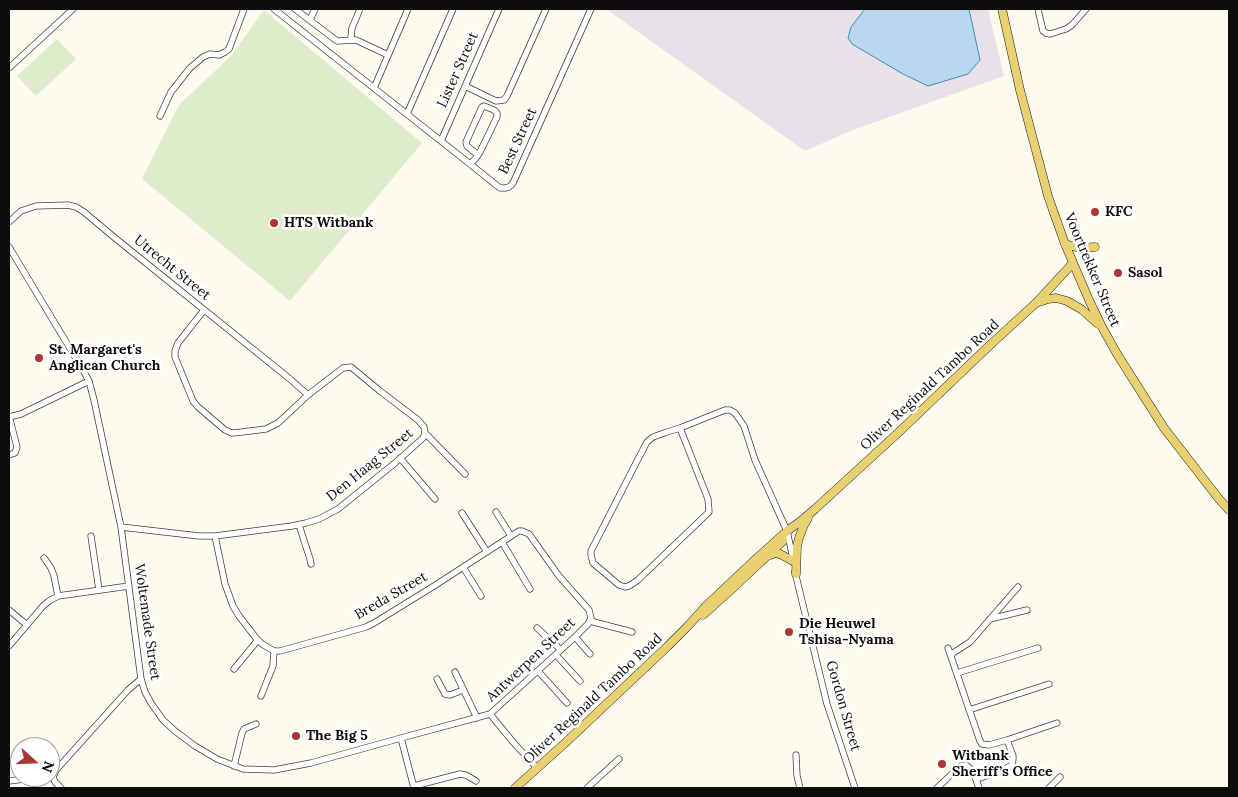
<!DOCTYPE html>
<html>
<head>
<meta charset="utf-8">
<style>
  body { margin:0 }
  #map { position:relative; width:1238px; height:797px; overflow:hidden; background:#fdfbed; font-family:Lora,serif }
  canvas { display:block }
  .frame { position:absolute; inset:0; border:10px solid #0c0c0c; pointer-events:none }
  .north { position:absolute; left:10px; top:737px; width:50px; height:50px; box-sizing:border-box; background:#fff; border:1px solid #9e9e9e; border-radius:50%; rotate:110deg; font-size:14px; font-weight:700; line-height:20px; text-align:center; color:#0c0c0c }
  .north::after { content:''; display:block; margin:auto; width:18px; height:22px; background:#ad3435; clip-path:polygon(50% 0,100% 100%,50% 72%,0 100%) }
</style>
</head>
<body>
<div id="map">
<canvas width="1238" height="797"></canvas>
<div class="frame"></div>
<div class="north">N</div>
</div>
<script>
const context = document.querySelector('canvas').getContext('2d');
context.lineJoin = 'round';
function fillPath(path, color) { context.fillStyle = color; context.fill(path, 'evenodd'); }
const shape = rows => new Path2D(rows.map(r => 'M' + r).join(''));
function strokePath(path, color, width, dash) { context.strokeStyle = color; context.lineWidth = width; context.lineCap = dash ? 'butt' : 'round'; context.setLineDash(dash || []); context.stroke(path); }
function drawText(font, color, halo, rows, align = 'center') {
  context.font = font + ' Lora,serif'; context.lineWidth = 5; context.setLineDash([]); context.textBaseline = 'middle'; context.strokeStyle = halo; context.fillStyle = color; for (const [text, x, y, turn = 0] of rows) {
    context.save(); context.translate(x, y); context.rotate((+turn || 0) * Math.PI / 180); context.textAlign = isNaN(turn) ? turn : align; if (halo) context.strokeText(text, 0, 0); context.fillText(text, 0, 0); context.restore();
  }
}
fillPath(shape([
  [606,9,988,9,1004,76,853,130,805,151]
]), '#e9e1ea');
fillPath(shape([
  [264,10,422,143,290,301,142,179,179,105,231,56],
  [57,39,76,59,36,96,17,76]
]), '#dfeccc');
const water = shape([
  [865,9,969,9,980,60,968,74,928,86,903,74,852,44,848,38,851,27,865,9]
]);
fillPath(water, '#b7d8ef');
strokePath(water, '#478abe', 1);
const minor = shape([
  [274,9,470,164,500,188,505,188,509,187,513,183,591,9],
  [295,9,337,41,356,40,388,55],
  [1038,9,1043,31,1046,33,1050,34,1066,29,1072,25,1086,9],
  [310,20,315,9],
  [353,40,351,37,352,28,360,9],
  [9,68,73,9],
  [465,86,496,101,504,100,507,96,546,9],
  [374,88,408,9],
  [407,114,453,9],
  [160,116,171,92,190,68,203,57,210,54,219,55,225,52,229,49,244,9],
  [441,141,499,9],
  [470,164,476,158,480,152,497,117,497,113,494,110,484,106,482,107,466,142,467,146,478,155],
  [9,222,21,211,36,206,68,205,76,207,84,212,115,238,290,379,308,395],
  [9,247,80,365,89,381,94,400,121,527,141,679,145,692,151,703,163,720,175,731,195,746,217,759,243,769,274,770,311,763,401,738,490,714,513,742,537,768],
  [204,310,178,343,175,351,175,357,193,401,198,407,225,430,232,433,242,432,266,429,278,423,308,395,343,368,351,367,380,391,418,420,424,427,425,433,465,474],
  [9,416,17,447,15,453,9,455],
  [9,417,21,414,89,381],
  [680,428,708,499,709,512,638,580,629,586,625,587,619,585,593,563,591,555,591,551,636,463,647,442,653,437,667,432,680,428,725,410,730,410,735,413,744,426,755,460,787,531,794,563],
  [400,458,435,499],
  [496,512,511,536],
  [462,513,487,552],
  [299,525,310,559,311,564],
  [121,527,199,536,215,536,292,526,306,523,319,519,338,509,395,463,423,438,425,433],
  [91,536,99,590],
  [215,536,225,584,233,606,239,616,256,638,262,644,274,651,280,651,366,627,374,623,434,586,519,531,522,531,529,534,559,576,589,610,591,618,588,624,575,637,490,714],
  [502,542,530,589],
  [44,558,51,568,54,576,58,596],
  [463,567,481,596],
  [795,572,810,634,827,704,855,788],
  [9,610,27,625],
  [990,619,1027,610],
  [590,621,632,632],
  [537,628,561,650],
  [575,637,590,654],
  [9,646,43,606,49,601,58,596,129,586],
  [948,648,980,741,982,744,989,745,1007,740,1057,723],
  [556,655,580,681],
  [951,656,953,653,970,642,1018,587],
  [234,669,258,640],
  [538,671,567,703],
  [455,672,477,718],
  [957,673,1038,648],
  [437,679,445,694,450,695,463,690],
  [261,696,273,666,274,651],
  [969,710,1049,684],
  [401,738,414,788],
  [796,755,797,776,800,788],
  [234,766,242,733,244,729,256,724],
  [977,779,1001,771,1012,765,1013,759,1013,756,1007,740],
  [9,781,41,777],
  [414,786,460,774,466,775,476,781],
  [61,788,55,782,53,777,56,770,128,690,141,679],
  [587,788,619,759],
  [937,788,955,771,961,766,966,765,973,771,979,788],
  [1049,788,1060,777]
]);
const major = shape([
  [1002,9,1020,90,1048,196,1065,244,1089,300,1102,327,1117,354,1164,428,1219,499,1229,510],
  [1065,244,1080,248,1095,247],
  [1039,302,1048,299,1056,298,1067,301,1081,309,1098,324],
  [770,555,775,553,780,554,793,561],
  [796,574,797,546,799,538,804,525,808,518],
  [703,615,733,588,783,541],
  [515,788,564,744,668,646,687,627,706,606,757,558,787,531,801,521,815,509,899,432,990,345,1036,303,1073,263]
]);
strokePath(minor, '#3f3f3f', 7);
strokePath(major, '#1d1d1d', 9);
strokePath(minor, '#fff', 5.5);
strokePath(major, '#e9d171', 8);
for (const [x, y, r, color] of [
  [1095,212,5,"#ad3435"],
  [274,223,5,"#ad3435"],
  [1118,273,5,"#ad3435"],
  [39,358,5,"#ad3435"],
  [789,632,5,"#ad3435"],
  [296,736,5,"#ad3435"],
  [942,764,5,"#ad3435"]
]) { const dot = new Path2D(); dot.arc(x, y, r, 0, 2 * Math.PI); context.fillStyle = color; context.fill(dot); strokePath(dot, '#fff', 2); }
drawText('14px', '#0c0c0c', '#fff', [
  ["Lister Street",458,70,-66],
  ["Best Street",518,141,-65],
  ["Utrecht Street",172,268,39],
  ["Voortrekker Street",1092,270,67],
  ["Oliver Reginald Tambo Road",930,385,-43],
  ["Den Haag Street",370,465,-39],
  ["Breda Street",391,596,-30],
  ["Woltemade Street",147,622,82],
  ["Antwerpen Street",531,660,-43],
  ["Oliver Reginald Tambo Road",593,699,-43],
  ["Gordon Street",843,706,74]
]);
drawText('bold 14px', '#0c0c0c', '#fff', [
  ["KFC",1105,212],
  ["HTS Witbank",284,223],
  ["Sasol",1128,273],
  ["St. Margaret's",49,350],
  ["Anglican Church",49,366],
  ["Die Heuwel",799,624],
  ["Tshisa-Nyama",799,640],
  ["The Big 5",306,736],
  ["Witbank",952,756],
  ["Sheriff’s Office",952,772]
], 'left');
</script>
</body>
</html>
